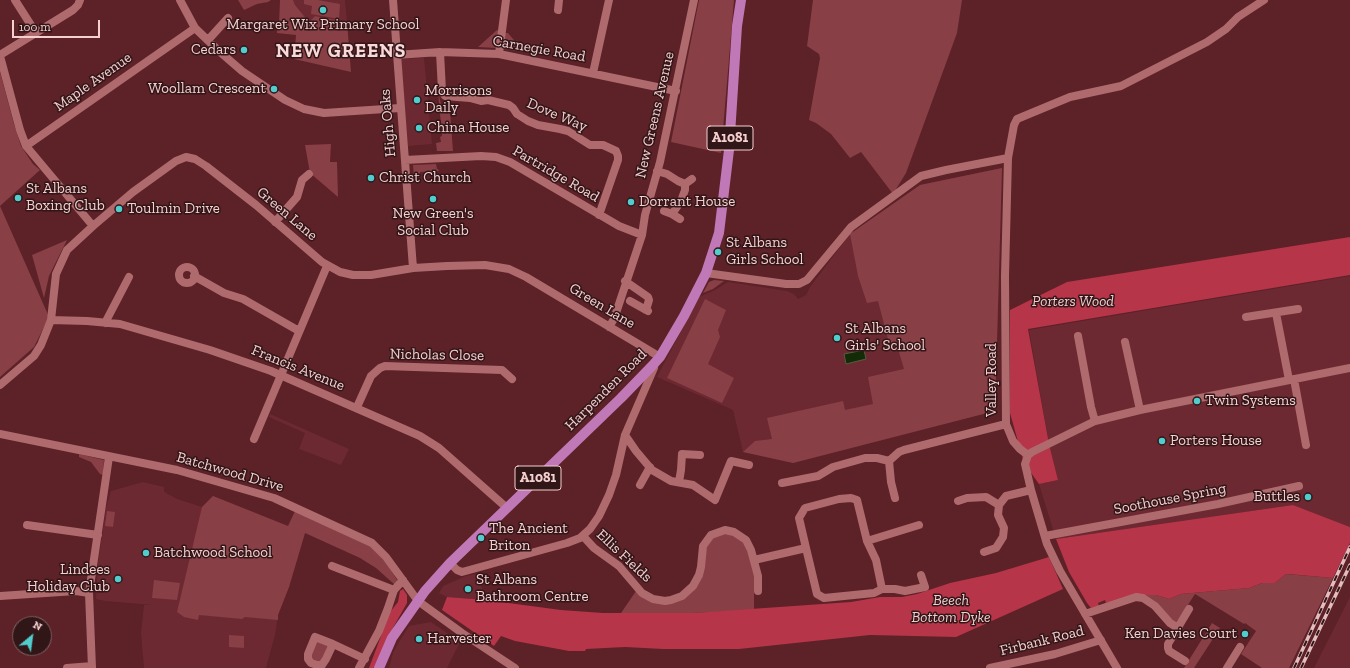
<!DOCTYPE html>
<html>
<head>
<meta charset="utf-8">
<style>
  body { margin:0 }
  #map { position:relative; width:1350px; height:668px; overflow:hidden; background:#5d2128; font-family:"Zilla Slab",serif }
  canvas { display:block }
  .north { position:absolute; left:12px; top:616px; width:40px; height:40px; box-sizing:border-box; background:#311618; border:1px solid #806062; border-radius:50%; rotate:29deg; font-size:11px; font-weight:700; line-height:16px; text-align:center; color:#f6cfd0 }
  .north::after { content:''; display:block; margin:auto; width:14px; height:18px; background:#52cdce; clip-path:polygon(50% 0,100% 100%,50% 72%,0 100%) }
  .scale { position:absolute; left:12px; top:20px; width:88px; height:18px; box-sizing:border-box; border:2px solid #f6cfd0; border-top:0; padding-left:5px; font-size:12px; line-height:14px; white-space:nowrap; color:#f6cfd0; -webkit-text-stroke:3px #311618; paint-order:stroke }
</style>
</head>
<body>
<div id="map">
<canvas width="1350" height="668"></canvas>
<div class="north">N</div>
<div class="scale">100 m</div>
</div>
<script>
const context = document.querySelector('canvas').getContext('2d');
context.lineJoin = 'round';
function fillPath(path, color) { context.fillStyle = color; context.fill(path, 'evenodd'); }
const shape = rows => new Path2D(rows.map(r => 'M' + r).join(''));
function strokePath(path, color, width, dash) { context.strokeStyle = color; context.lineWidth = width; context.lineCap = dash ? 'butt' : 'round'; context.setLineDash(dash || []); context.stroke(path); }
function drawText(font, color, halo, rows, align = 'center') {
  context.font = font + ' "Zilla Slab",serif'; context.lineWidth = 3; context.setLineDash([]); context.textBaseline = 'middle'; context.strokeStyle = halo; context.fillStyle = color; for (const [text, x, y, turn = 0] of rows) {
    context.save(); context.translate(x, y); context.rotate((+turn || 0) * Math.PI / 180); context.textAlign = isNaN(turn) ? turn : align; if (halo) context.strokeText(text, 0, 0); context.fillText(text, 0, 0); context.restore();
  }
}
fillPath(shape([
  [293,0,345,0,347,22,315,16,309,22,295,5],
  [424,58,432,144,408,146,401,59],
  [1002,168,995,411,793,463,743,452,733,410,657,377,699,297,715,290,728,282,787,291,794,294,798,299,806,295,810,287,850,234,920,185],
  [1350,276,1350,527,1293,505,1056,539,1039,484,1058,480,1049,444,1029,330],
  [270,414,349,449,341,465,299,449,305,433,269,417],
  [143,482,164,487,164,491,166,493,177,499,202,507,213,496,251,511,305,533,289,587,278,615,275,635,266,668,144,668,141,633,144,605,153,605,105,601,96,599,98,563,106,508,111,491],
  [477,574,486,600,447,597,439,593,443,586,466,576],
  [1350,597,1350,668,1314,668],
  [431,622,460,642,447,668,389,668,393,653,399,642,409,626]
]), '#6d2931');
fillPath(shape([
  [238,0,271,0,268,2,257,4,244,10],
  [280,0,293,0,295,5,309,22,315,16,347,22,351,72,294,59,296,35,277,33,277,24,279,24],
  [304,0,318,0,340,4,339,19,311,14,312,6,304,4],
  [699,0,734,0,721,153,671,142],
  [813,0,962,0,957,33,906,173,893,194,861,152,850,158,831,134,816,123,809,120,820,58,819,54,807,46],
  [497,30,500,31,496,48,478,47],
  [504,33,508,33,524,52,504,49],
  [0,72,14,124,21,146,33,164,40,170,0,206,49,317,34,347,0,377],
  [438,92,441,104,445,104,445,111,450,111,453,151,437,151,436,143,441,142,440,137,442,136],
  [331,144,330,162,337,162,338,197,310,173,305,145],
  [436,164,437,169,438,169,439,171,420,172,420,177,414,178,413,165],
  [1002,168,995,411,793,463,743,452,755,441,772,439,767,418,843,401,845,410,873,404,868,377,904,369,896,342,889,343,878,301,867,303,858,276,850,234,920,185],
  [67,240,49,276,44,298,32,255],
  [714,280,724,281,713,289,703,293,709,282],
  [705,299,726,310,718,330,720,337,708,364,734,378,722,403,667,378],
  [79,454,104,460,103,475,100,474,91,462,79,457],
  [213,496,288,526,295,511,372,547,388,565,397,580,397,583,395,585,376,568,360,558,305,533,289,587,278,615,278,620,245,617,242,619,199,615,198,620,184,617,177,612,202,507],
  [107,511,115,512,113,527,105,526],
  [727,532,741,539,749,550,756,583,754,593,754,610,693,613,621,613,636,591,652,601,691,592,705,550,714,536],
  [1286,574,1333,578,1289,668,1262,668,1241,654,1256,631,1245,623,1244,624,1195,594,1176,623,1170,620,1144,595,1156,595,1169,599,1181,594,1249,588,1262,583,1275,583],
  [154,580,180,583,177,600,152,598],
  [1212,623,1220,628,1194,668,1184,668],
  [229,635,244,636,244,648,229,647],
  [316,641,329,646,320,662,312,661,310,653]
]), '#883f45');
fillPath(shape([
  [1350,237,1350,275,1028,329,1049,444,1058,480,1039,484,1024,463,1010,413,1010,310,1067,282],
  [1293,505,1350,527,1350,543,1333,578,1288,574,1286,574,1275,583,1262,583,1249,588,1181,594,1169,599,1156,595,1144,595,1106,603,1105,600,1098,603,1099,606,1091,608,1087,603,1069,572,1056,539],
  [1049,557,1063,589,956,637,870,635,739,649,663,649,625,647,586,649,585,651,569,651,515,641,501,636,494,646,442,610,447,597,486,600,561,610,603,613,693,613,851,602,880,597,902,597,917,594,950,583,996,573],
  [403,589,407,595,407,603,394,626,374,668,369,668,390,612,398,602,400,591]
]), '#b63548');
const water = shape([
  [864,350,866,359,846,364,844,354,864,350]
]);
fillPath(water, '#132b07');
strokePath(water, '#575c43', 1);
strokePath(shape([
  [15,0,36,33],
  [180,0,195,28,220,52,242,71,285,100,304,109,324,113,400,108],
  [393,0,413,268],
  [558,10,559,0],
  [208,40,228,18],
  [440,52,442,91,445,96,470,98,481,101,488,100,509,105,513,108,517,114,528,121,538,125,560,129,568,131,590,145,603,145,616,151,618,156,618,160,599,215],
  [499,54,506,0],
  [0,55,73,10,78,5,80,0],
  [396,55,440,52,499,54,676,91],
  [0,56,20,130,26,146,93,226],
  [593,73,609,0],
  [26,146,195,28],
  [405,160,481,156,496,157,510,162,619,226,642,235],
  [657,171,667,174,678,181,685,184],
  [685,184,692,179],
  [664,211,672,214,681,201,685,190,685,184],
  [672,214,680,219],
  [275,222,297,197,302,180,309,174],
  '179 275a8 8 0 1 1 16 0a8 8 0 1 1-16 0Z',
  [706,273,786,284,799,284,807,280,851,227,921,176,946,170,1008,158],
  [194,276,224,293,243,299,299,331],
  [625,281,648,297,649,300,646,310],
  [630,301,648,311],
  [1276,313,1289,380],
  [1246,317,1298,309],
  [51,320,87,321,120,324,210,350,271,371,420,436,439,448,507,508],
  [105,323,129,277],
  [609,327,614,319,642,235,645,215,660,162,694,0],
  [1078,336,1091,407,1095,421],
  [1125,342,1140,410],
  [1294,379,1306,445],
  [0,385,34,356,41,345,51,320,56,274,67,250,93,226,133,192,176,161,186,157,195,159,206,166,256,205,322,262,340,272,353,275,371,275,413,268,447,266,485,265,509,269,526,277,660,357],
  [357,407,371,376,380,368,385,366,502,370,512,379],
  [0,434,177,470,274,498,372,543,386,557,418,601,462,633,515,668],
  [625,435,636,451,652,470,671,481,693,485,715,500,731,461,749,465],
  [254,439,327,266],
  [1028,455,1020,449,1013,441,1006,424,1005,276,1008,158,1014,125,1017,119,1070,97,1121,86,1207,42,1226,29,1238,17,1264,0],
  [889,461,899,452,904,450,1006,424],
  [889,461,891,482,895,498],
  [679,482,681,470,682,454,700,455],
  [782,483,818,476,833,467,865,458,877,458,889,461],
  [640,485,650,467],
  [958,501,967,498,986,497,999,505],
  [27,525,98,535],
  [583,536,594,548,619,566,642,593,653,599,665,601,671,600,682,596,693,586,699,575,701,567,703,546,711,535,725,530,734,532,746,540,751,550,758,576,758,591],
  [1045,536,1218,504,1299,486],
  [867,541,919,525],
  [984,552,996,548,1003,537,1004,528,998,515,999,505,1006,496,1031,490],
  [754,560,806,548,799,518,805,508,839,499,851,498,857,500,867,541,876,560,882,589,874,593,824,598,817,594,806,548],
  [450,563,457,570,462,572,567,543,580,538,590,529,599,516,609,495,616,475,625,435,654,368],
  [332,566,394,590],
  [882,589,895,589,905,591,925,587,921,575],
  [0,596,76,591,89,593],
  [1085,614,1136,597,1143,598,1155,606,1170,623,1178,628],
  [333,644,326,659,322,665,317,665,311,663,308,659,308,654,315,637,333,644,365,659],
  [1185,661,1169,651,1168,648,1168,644,1189,609],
  [67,668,92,666],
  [92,668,89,593,109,457],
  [359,668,379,631,388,608,394,590,403,580],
  [990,668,1055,654,1101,640],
  [1117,668,1060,571,1047,544,1031,490,1025,464,1028,455,1032,452,1095,421,1140,410,1350,368],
  [1227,668,1240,647]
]), '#af6a6e', 8);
strokePath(shape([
  [379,668,392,638,425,591,450,563,621,398,652,366,660,357,684,316,706,273,719,233,729,150,737,26,741,0]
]), '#c079b6', 10);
const rail = shape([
  [1294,668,1350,547],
  [1301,668,1350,565]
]);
strokePath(rail, '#e6bdbf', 3.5);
strokePath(rail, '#311618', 2, [6]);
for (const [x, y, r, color] of [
  [323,10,4,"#52cdce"],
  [244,50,4,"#52cdce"],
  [274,89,4,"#52cdce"],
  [417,100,4,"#52cdce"],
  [419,128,4,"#52cdce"],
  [371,178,4,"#52cdce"],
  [18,198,4,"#52cdce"],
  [433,199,4,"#52cdce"],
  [631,202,4,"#52cdce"],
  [119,209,4,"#52cdce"],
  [718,252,4,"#52cdce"],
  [837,338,4,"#52cdce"],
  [1197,401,4,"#52cdce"],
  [1162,441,4,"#52cdce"],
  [1308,497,4,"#52cdce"],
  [481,538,4,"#52cdce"],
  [146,553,4,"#52cdce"],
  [118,579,4,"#52cdce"],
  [468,589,4,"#52cdce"],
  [1245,634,4,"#52cdce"],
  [419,639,4,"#52cdce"]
]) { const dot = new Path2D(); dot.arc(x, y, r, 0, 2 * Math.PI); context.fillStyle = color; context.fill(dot); strokePath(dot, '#311618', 1.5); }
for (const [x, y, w] of [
  [730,138,46],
  [538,478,46]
]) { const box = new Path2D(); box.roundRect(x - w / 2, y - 12, w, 24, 3); context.fillStyle = '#311618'; context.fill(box); strokePath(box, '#f6cfd0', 1); }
drawText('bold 14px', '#f6cfd0', null, [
  ["A1081",730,138],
  ["A1081",538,478]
]);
drawText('15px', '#f6cfd0', '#311618', [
  ["Margaret Wix Primary School",323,25,"center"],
  ["Cedars",236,50,"right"],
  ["Woollam Crescent",266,89,"right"],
  ["Morrisons",425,91],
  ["Daily",425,108],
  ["China House",427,128],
  ["Christ Church",379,178],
  ["St Albans",26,189],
  ["Boxing Club",26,206],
  ["Dorrant House",639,202],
  ["Toulmin Drive",127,209],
  ["New Green's",433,214,"center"],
  ["Social Club",433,231,"center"],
  ["St Albans",726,243],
  ["Girls School",726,260],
  ["St Albans",845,329],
  ["Girls' School",845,346],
  ["Twin Systems",1205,401],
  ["Porters House",1170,441],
  ["Buttles",1300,497,"right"],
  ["The Ancient",489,529],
  ["Briton",489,546],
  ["Batchwood School",154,553],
  ["Lindees",110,570,"right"],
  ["Holiday Club",110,587,"right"],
  ["St Albans",476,580],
  ["Bathroom Centre",476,597],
  ["Ken Davies Court",1237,634,"right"],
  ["Harvester",427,639]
], 'left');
drawText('15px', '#f6cfd0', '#311618', [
  ["Carnegie Road",539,49,10],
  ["Maple Avenue",93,82,-35],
  ["Dove Way",557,115,23],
  ["New Greens Avenue",655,115,-77],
  ["High Oaks",388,123,-95],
  ["Partridge Road",556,174,30],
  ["Green Lane",287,214,40],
  ["Green Lane",602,306,31],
  ["Nicholas Close",437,355,1],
  ["Francis Avenue",298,368,22],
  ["Valley Road",992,380,-90],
  ["Harpenden Road",606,390,-45],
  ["Batchwood Drive",230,472,16],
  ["Soothouse Spring",1170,499,-11],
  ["Ellis Fields",624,556,43],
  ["Firbank Road",1042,641,-14]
]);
drawText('italic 15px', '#f0cecf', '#311618', [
  ["Porters Wood",1073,302],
  ["Beech",951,601],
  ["Bottom Dyke",951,618]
]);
context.letterSpacing = '1px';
drawText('bold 19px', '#f8d8d9', '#311618', [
  ["NEW GREENS",341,52]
]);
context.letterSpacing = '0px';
</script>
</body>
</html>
